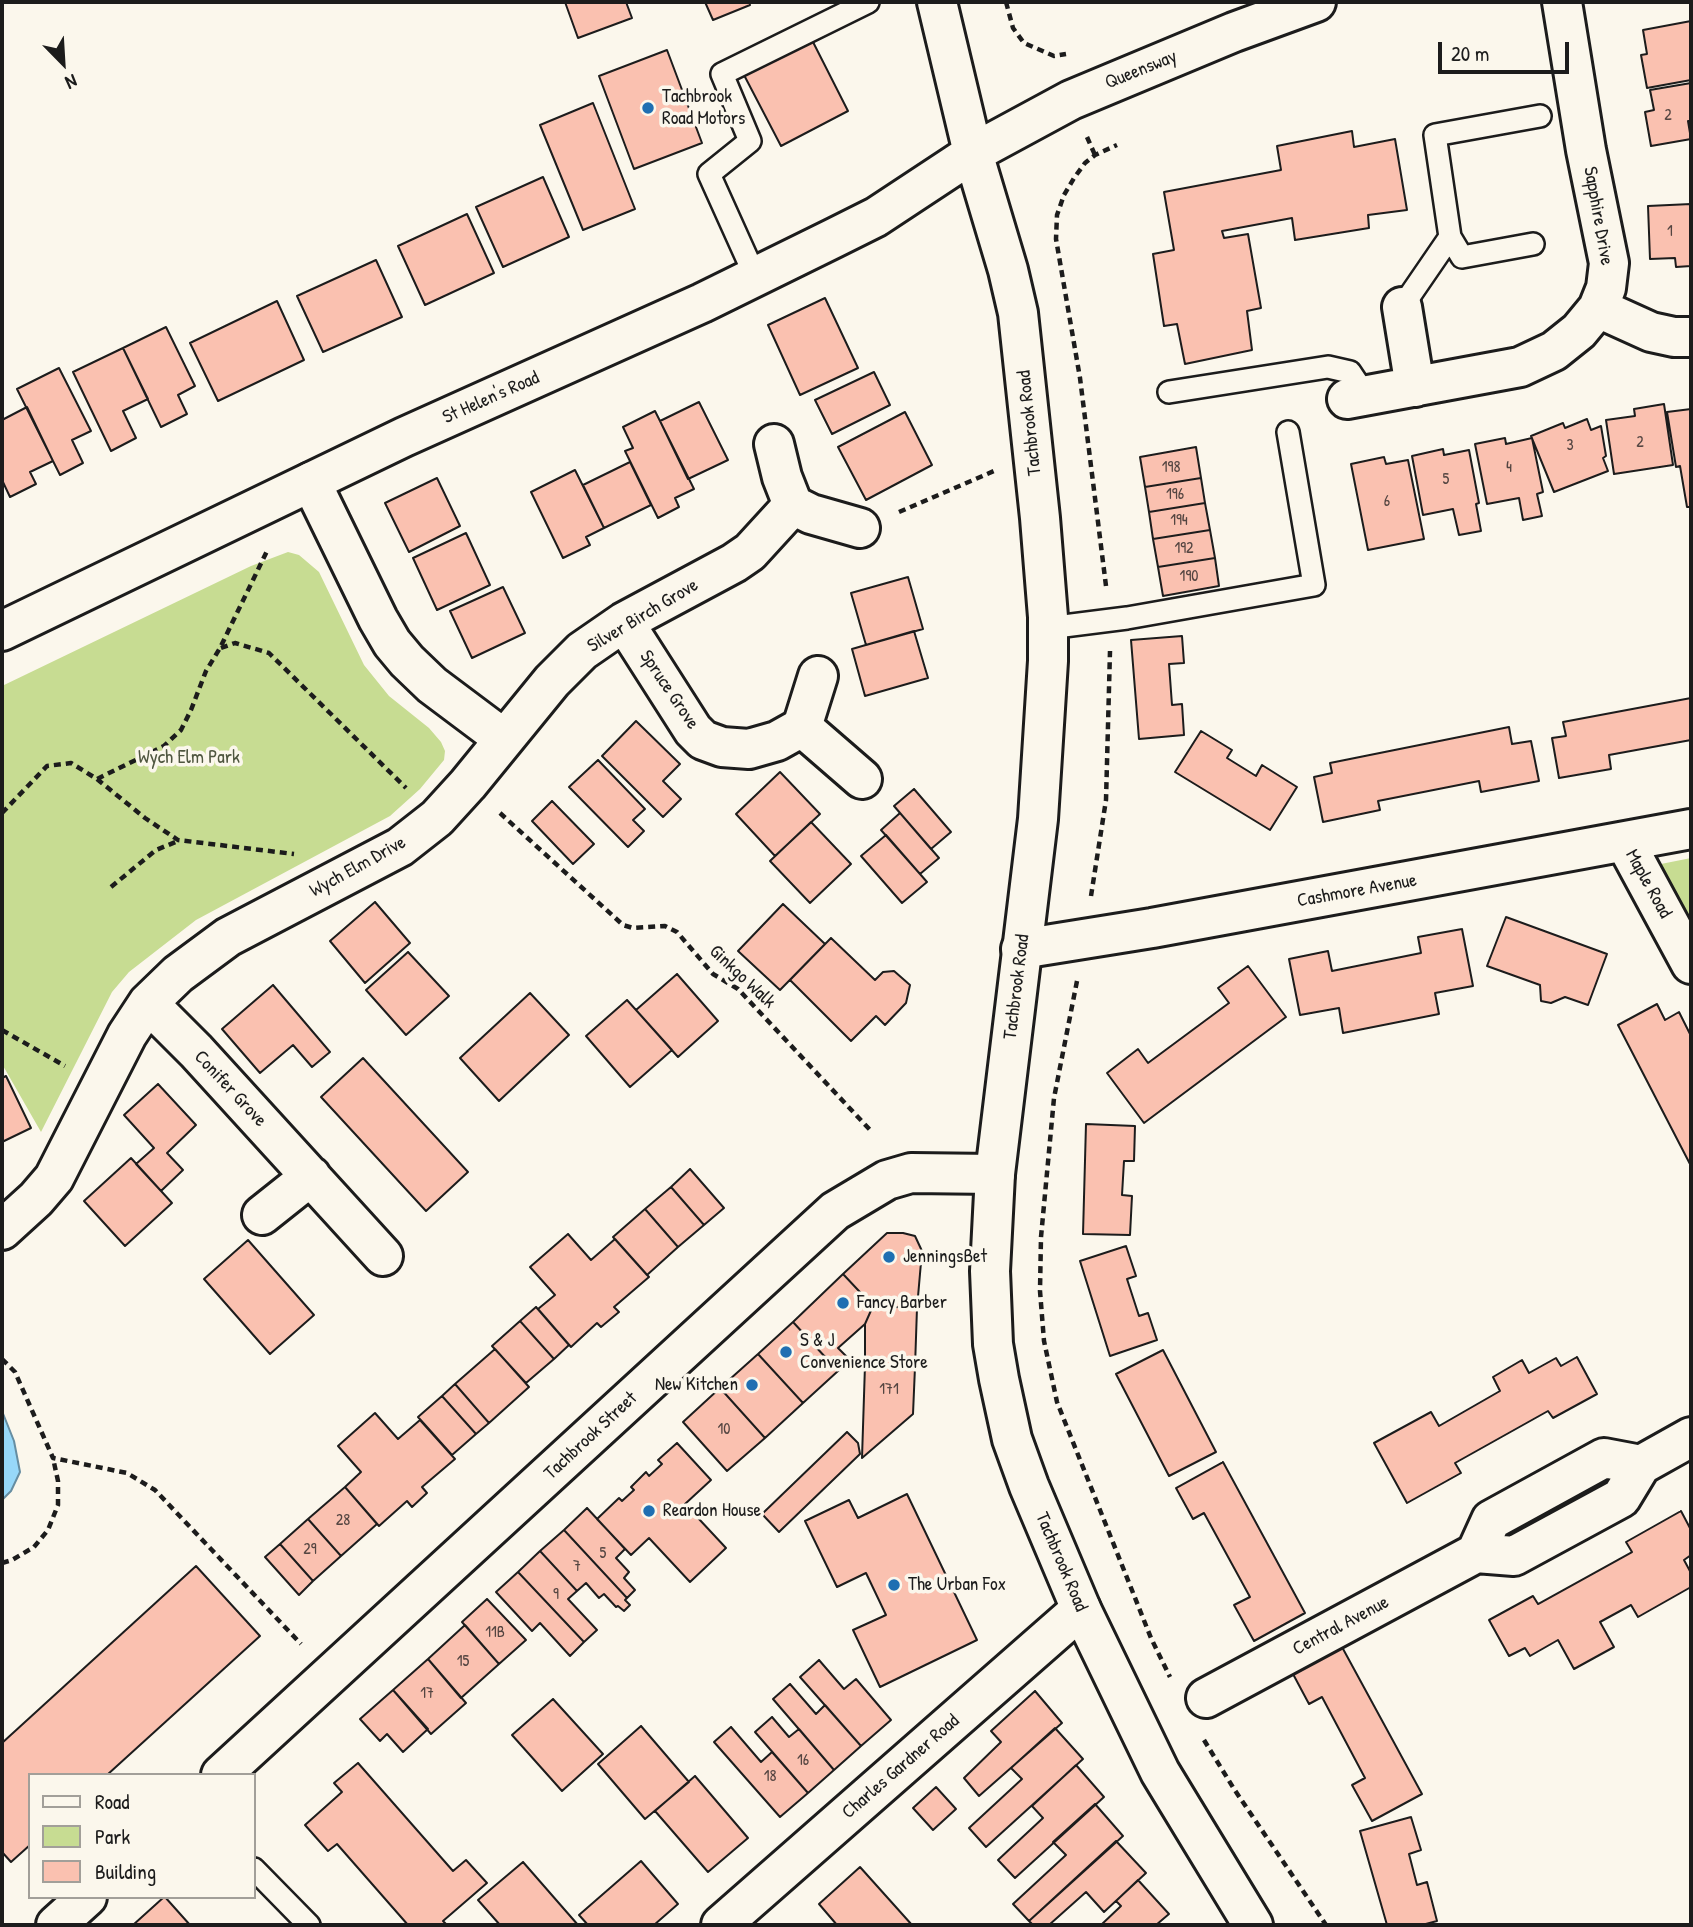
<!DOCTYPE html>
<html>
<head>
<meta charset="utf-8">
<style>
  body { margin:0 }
  #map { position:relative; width:1693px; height:1927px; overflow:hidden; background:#fbf7ec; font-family:"Patrick Hand",sans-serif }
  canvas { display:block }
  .frame { position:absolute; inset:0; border:4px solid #1c1c1c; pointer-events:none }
  .legend { position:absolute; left:28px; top:1773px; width:228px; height:126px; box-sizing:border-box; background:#fbf7ec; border:2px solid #a29f99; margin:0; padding:9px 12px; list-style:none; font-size:21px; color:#1c1c1c }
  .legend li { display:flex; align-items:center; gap:14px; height:35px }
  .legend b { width:35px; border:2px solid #a29f99 }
  .north { position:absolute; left:28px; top:28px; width:70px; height:70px; -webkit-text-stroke:5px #fbf7ec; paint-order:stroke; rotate:156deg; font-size:19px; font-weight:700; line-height:28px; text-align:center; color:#1c1c1c }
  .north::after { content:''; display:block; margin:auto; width:24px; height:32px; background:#1c1c1c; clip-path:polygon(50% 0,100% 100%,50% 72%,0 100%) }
  .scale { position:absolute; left:1438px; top:42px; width:131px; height:32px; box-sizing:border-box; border:4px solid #1c1c1c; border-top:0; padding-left:9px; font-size:21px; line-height:24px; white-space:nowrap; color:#1c1c1c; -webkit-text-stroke:5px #fbf7ec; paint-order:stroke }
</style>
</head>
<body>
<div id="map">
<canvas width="1693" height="1927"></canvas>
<div class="frame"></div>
<ul class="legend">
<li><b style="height:9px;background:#fbf7ec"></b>Road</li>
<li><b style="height:19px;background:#c7dc92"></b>Park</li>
<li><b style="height:19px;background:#fac1b0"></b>Building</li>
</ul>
<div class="north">N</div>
<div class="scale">20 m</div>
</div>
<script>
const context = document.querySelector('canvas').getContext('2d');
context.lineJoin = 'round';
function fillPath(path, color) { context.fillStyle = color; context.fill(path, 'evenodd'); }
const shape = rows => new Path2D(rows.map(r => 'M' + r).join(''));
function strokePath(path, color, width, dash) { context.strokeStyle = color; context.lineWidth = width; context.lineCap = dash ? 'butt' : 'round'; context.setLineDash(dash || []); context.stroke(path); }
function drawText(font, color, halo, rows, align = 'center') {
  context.font = font + ' "Patrick Hand",sans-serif'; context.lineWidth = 7; context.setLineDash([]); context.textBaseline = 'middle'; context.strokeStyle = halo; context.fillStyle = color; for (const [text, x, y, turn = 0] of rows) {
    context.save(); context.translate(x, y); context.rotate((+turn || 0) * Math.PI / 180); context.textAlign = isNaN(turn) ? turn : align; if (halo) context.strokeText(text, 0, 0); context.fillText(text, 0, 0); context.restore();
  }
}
fillPath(shape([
  [288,552,299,555,319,572,364,665,389,696,429,728,441,742,445,751,444,760,420,789,390,816,196,920,129,972,112,992,41,1132,2,1064,2,686,251,566],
  [1691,858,1691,936,1655,871,1661,864]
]), '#c7dc92');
const water = shape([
  [2,1411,14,1441,20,1472,11,1491,2,1500,2,1411]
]);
fillPath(water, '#97d8f9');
strokePath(water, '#668da1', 2);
const building = shape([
  [565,2,626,2,632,18,578,38,565,2],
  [705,2,749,2,750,5,713,20,705,2],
  [1691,21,1691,80,1647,88,1641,55,1647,54,1643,30,1691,21],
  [812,40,848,111,781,146,744,75,812,40],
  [667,50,702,143,634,169,599,76,667,50],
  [1691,83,1691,121,1688,121,1691,139,1651,146,1645,112,1654,110,1650,90,1691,83],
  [593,103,635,209,583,230,540,125,593,103],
  [1352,131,1354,147,1395,139,1407,210,1368,215,1369,228,1295,240,1292,218,1222,231,1224,238,1248,234,1261,308,1247,311,1252,350,1185,364,1177,324,1164,326,1153,254,1174,250,1164,192,1281,170,1277,146,1352,131],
  [543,177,569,237,503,267,476,207,543,177],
  [1691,204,1691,266,1676,267,1675,258,1650,259,1648,206,1691,204],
  [467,214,494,273,425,305,398,246,467,214],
  [376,260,402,317,323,352,297,296,376,260],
  [825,298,858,368,800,395,768,325,825,298],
  [277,301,304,360,218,401,190,343,277,301],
  [166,327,195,386,178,395,187,414,161,427,123,348,166,327],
  [123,348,148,399,123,411,136,438,111,451,73,372,123,348],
  [59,368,91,431,72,440,83,463,60,475,17,389,59,368],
  [874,372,890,405,832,434,815,400,874,372],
  [699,402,728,460,688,479,660,421,699,402],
  [1664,404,1673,465,1614,474,1606,420,1635,416,1634,409,1664,404],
  [27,407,53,461,30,472,36,484,10,497,2,480,2,420,27,407],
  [1691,409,1691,507,1687,507,1680,466,1676,467,1667,412,1691,409],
  [655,411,694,489,675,498,679,507,658,518,625,451,633,448,623,427,655,411],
  [905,412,932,465,866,500,838,447,905,412],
  [1587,419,1591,430,1601,426,1606,456,1603,458,1608,471,1554,492,1531,436,1563,423,1565,428,1587,419],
  [1505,438,1506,444,1532,438,1543,492,1537,494,1542,516,1523,520,1519,498,1487,504,1475,444,1505,438],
  [1196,447,1201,478,1145,487,1140,457,1196,447],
  [1443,449,1444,455,1469,450,1479,503,1476,504,1481,531,1459,535,1453,509,1423,515,1412,456,1443,449],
  [1384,457,1386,464,1408,460,1424,539,1368,550,1351,464,1384,457],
  [630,462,651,505,604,528,583,485,630,462],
  [575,470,604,528,586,537,590,545,563,558,531,492,575,470],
  [437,478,460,526,409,552,385,503,437,478],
  [1201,478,1205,503,1149,512,1145,487,1201,478],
  [1205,503,1210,530,1153,539,1149,512,1205,503],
  [1210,530,1215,558,1158,567,1153,539,1210,530],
  [466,533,490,585,437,610,413,558,466,533],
  [1215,558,1219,586,1163,596,1158,567,1215,558],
  [908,577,923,629,866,645,851,593,908,577],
  [503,587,525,633,472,658,450,611,503,587],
  [914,631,928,678,865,696,852,649,914,631],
  [1182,636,1184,663,1169,664,1172,705,1182,704,1184,735,1139,739,1131,640,1182,636],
  [1691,698,1691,740,1609,755,1611,769,1559,778,1552,738,1566,736,1563,722,1691,698],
  [636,721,680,764,663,781,681,799,663,817,602,756,636,721],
  [1509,727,1512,744,1531,741,1539,781,1481,792,1479,781,1378,801,1380,810,1323,822,1314,777,1332,773,1330,763,1509,727],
  [1201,731,1232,750,1227,758,1256,776,1262,765,1297,787,1270,830,1175,772,1201,731],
  [598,760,645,809,633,820,644,831,628,847,569,787,598,760],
  [780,772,820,814,775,856,736,814,780,772],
  [914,789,951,832,931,849,894,806,914,789],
  [552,801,594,844,573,864,532,821,552,801],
  [900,813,939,858,920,874,881,830,900,813],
  [811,822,851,864,810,903,770,861,811,822],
  [886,835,927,882,902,903,861,856,886,835],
  [375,902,410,943,365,983,330,941,375,902],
  [783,904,825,944,780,990,738,951,783,904],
  [1506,917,1607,954,1588,1005,1565,997,1551,1003,1541,1001,1540,985,1487,966,1506,917],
  [1462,929,1473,986,1435,993,1439,1014,1343,1033,1339,1008,1300,1015,1289,959,1328,951,1332,971,1421,953,1418,937,1462,929],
  [831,938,875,980,883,972,894,971,910,985,906,1003,885,1025,876,1016,851,1041,790,980,831,938],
  [408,952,449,996,406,1035,366,990,408,952],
  [1248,966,1286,1017,1144,1123,1107,1073,1138,1049,1148,1063,1229,1003,1218,988,1248,966],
  [677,974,718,1021,678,1057,636,1010,677,974],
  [273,985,330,1052,312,1067,293,1045,260,1073,222,1029,273,985],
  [530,993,569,1035,499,1101,460,1058,530,993],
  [627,1000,672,1050,630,1087,586,1036,627,1000],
  [1657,1004,1665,1020,1679,1012,1691,1036,1691,1166,1618,1025,1657,1004],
  [363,1058,468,1172,426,1211,321,1097,363,1058],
  [6,1076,31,1128,2,1142,2,1078,6,1076],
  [158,1084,196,1125,167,1153,183,1170,161,1191,136,1164,154,1148,124,1115,158,1084],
  [1086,1124,1135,1126,1134,1161,1124,1161,1122,1195,1132,1196,1130,1235,1083,1234,1086,1124],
  [131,1158,172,1203,125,1246,84,1201,131,1158],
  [690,1169,724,1208,704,1225,671,1187,690,1169],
  [671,1187,704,1225,678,1247,645,1209,671,1187],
  [645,1209,678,1247,647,1275,613,1237,645,1209],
  [887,1233,903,1233,915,1236,922,1251,917,1308,873,1306,843,1274,887,1233],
  [568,1234,591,1260,615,1239,649,1277,614,1307,619,1312,601,1327,597,1323,571,1347,538,1309,555,1295,530,1267,568,1234],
  [248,1240,314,1315,270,1354,204,1279,248,1240],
  [1126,1246,1136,1276,1127,1279,1139,1316,1148,1313,1157,1340,1110,1356,1080,1261,1126,1246],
  [843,1274,873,1306,865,1324,838,1348,850,1360,838,1371,793,1322,843,1274],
  [873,1306,917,1308,915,1367,865,1365,865,1324,873,1306],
  [536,1307,569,1345,554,1359,520,1321,536,1307],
  [520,1321,554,1359,526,1383,492,1346,520,1321],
  [793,1322,838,1371,803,1403,758,1354,793,1322],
  [495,1349,529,1387,489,1423,455,1384,495,1349],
  [1163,1350,1216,1452,1169,1476,1116,1374,1163,1350],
  [758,1354,803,1403,765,1438,720,1388,758,1354],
  [1577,1357,1597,1394,1553,1418,1548,1411,1455,1463,1461,1473,1407,1503,1374,1443,1431,1412,1439,1426,1500,1391,1493,1377,1522,1360,1529,1373,1556,1358,1561,1366,1577,1357],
  [865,1365,915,1367,913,1414,862,1458,865,1365],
  [455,1384,489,1423,476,1434,442,1396,455,1384],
  [720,1388,765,1438,727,1471,683,1422,720,1388],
  [442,1396,476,1434,452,1455,418,1417,442,1396],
  [375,1413,398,1439,420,1420,455,1459,422,1487,427,1493,412,1507,407,1501,379,1526,345,1487,361,1472,338,1446,375,1413],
  [847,1432,858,1443,860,1454,779,1532,762,1514,847,1432],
  [677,1443,711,1480,685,1504,726,1548,690,1582,649,1538,631,1555,597,1519,619,1498,622,1501,634,1490,631,1487,646,1472,649,1476,662,1464,658,1460,677,1443],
  [1223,1462,1305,1613,1254,1641,1234,1605,1250,1597,1204,1513,1193,1519,1176,1488,1223,1462],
  [345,1487,377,1524,341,1556,308,1519,345,1487],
  [907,1494,977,1640,880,1687,853,1630,886,1615,866,1573,837,1587,805,1521,849,1500,858,1518,907,1494],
  [587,1508,625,1549,616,1558,629,1572,624,1578,635,1590,627,1598,564,1530,587,1508],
  [1681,1511,1691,1530,1691,1555,1684,1560,1691,1573,1691,1587,1638,1617,1631,1605,1600,1622,1614,1647,1574,1669,1558,1640,1530,1656,1525,1648,1509,1656,1489,1620,1533,1596,1538,1604,1632,1552,1626,1542,1681,1511],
  [308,1519,341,1556,313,1581,280,1544,308,1519],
  [564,1530,627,1598,625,1600,630,1605,624,1611,618,1606,616,1607,604,1594,599,1598,586,1583,577,1591,540,1551,564,1530],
  [280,1544,313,1581,299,1595,265,1557,280,1544],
  [540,1551,577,1591,568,1599,597,1630,584,1642,518,1572,540,1551],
  [196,1566,260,1636,107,1775,30,1775,30,1845,11,1862,2,1852,2,1743,196,1566],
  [518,1572,584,1642,570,1656,540,1623,532,1631,496,1592,518,1572],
  [487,1599,526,1640,499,1664,462,1622,487,1599],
  [465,1625,499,1664,461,1698,428,1659,465,1625],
  [1342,1647,1422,1794,1372,1821,1352,1785,1365,1778,1322,1697,1309,1704,1293,1674,1342,1647],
  [428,1659,466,1703,431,1734,393,1690,428,1659],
  [819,1660,844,1689,856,1679,891,1720,861,1746,800,1677,819,1660],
  [790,1684,816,1714,825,1705,861,1746,834,1770,773,1699,790,1684],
  [393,1690,428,1729,403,1752,387,1734,380,1741,360,1719,393,1690],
  [1035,1691,1062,1723,979,1796,964,1778,1001,1742,991,1731,1035,1691],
  [553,1699,603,1754,562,1791,512,1735,553,1699],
  [772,1717,789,1737,799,1729,834,1770,808,1793,755,1732,772,1717],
  [641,1726,689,1782,645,1819,598,1764,641,1726],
  [731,1727,761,1762,772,1752,808,1793,780,1817,714,1742,731,1727],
  [1055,1728,1083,1759,986,1847,969,1828,1022,1779,1011,1768,1055,1728],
  [358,1763,453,1871,466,1860,487,1883,443,1921,447,1925,408,1925,337,1844,328,1851,305,1825,342,1792,334,1783,358,1763],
  [1076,1765,1104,1797,1015,1878,998,1860,1043,1818,1032,1806,1076,1765],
  [695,1776,748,1838,708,1872,655,1811,695,1776],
  [936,1787,956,1809,933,1830,913,1808,936,1787],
  [1095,1804,1123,1836,1029,1921,1013,1904,1066,1855,1053,1842,1095,1804],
  [1411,1817,1421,1850,1409,1854,1417,1885,1427,1882,1437,1921,1422,1925,1387,1925,1360,1831,1411,1817],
  [1116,1841,1146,1873,1104,1912,1086,1892,1049,1925,1033,1925,1029,1921,1116,1841],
  [641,1861,678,1904,654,1925,588,1925,579,1915,641,1861],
  [523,1862,578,1925,500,1925,478,1900,523,1862],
  [860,1867,912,1925,837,1925,819,1904,860,1867],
  [1138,1880,1169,1914,1156,1925,1101,1925,1121,1906,1116,1901,1138,1880],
  [165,1897,190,1925,133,1925,164,1897,165,1897]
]);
fillPath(building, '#fac1b0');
strokePath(building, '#1c1c1c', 2);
const lane = shape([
  [1450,237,1462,257,1533,244],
  [755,276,709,174,750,141,722,74,868,2],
  [1402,307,1450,237,1435,135,1540,116],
  [1169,392,1328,367,1350,372,1366,396],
  [1048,628,1127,618,1314,585,1288,432],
  [254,1869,309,1925]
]);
const street = shape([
  [1402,307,1415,387],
  [1598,308,1651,332,1674,337,1691,337],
  [1347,399,1520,367,1554,351,1579,331,1598,308,1606,288,1609,263,1586,150,1562,2],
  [774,444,782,477,793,505,811,514,860,528],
  [311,482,378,619,392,643,407,661,432,685,504,739],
  [624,622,693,730,703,740,722,747,749,749,777,741,802,727,818,676],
  [802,727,862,779],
  [1625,842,1691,964],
  [1021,949,1152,928,1691,829],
  [148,1003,196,1051,383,1256],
  [262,1215,311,1176],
  [2,1230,36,1199,54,1178,127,1035,148,1003,178,974,228,937,400,847,437,818,468,784,552,681,582,651,624,622,734,563,750,552,793,505],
  [1476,1553,1491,1520,1604,1458,1641,1465],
  [1206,1698,1476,1553,1514,1556,1621,1498,1641,1465,1691,1437],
  [221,1775,835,1211,887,1180,911,1173,995,1174],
  [56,1925,87,1897],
  [721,1925,1081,1609]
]);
const secondary = shape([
  [937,2,973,153,1008,270,1018,313,1040,518,1048,617,1048,661,1038,819,995,1174,990,1271,993,1344,999,1379,1012,1439,1029,1486,1081,1609,1160,1772,1253,1925],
  [2,631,404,437,702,303,834,238,876,217,973,153,1071,100,1234,32,1316,2]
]);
strokePath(lane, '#1c1c1c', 26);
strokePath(street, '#1c1c1c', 44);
strokePath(secondary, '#1c1c1c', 44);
strokePath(shape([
  [1006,2,1013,28,1024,43,1054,56,1066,54],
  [1087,137,1095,155],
  [899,512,994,471],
  [1106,586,1080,378,1056,239,1057,215,1064,195,1074,178,1085,163,1095,155,1117,145],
  [221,648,235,643,269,653,406,788],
  [97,779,145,818,178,840,294,854],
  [2,813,47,766,71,763,97,779,164,746,181,730,191,710,206,671,220,648,268,549],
  [500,813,623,925,633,928,665,926,677,932,713,974,738,989,872,1132],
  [111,887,156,850,178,841],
  [1091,896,1106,800,1110,651],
  [1077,981,1054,1098,1041,1237,1040,1291,1044,1341,1057,1402,1151,1638,1170,1677],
  [2,1030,65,1066],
  [2,1359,15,1372,53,1458,127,1473,155,1490,301,1644],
  [2,1563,12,1560,34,1547,48,1530,58,1505,58,1481,53,1458],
  [1204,1740,1234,1789,1326,1925]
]), '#1c1c1c', 4.5, [7, 5]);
strokePath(lane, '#fbf7ec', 21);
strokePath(street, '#fbf7ec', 38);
strokePath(secondary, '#fbf7ec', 38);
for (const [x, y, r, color] of [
  [648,108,7,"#1f6fb2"],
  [889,1257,7,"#1f6fb2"],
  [843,1303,7,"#1f6fb2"],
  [786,1352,7,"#1f6fb2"],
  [752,1385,7,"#1f6fb2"],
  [649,1511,7,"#1f6fb2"],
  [894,1585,7,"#1f6fb2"]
]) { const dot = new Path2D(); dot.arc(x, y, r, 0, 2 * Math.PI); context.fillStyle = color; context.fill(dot); strokePath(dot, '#fbf7ec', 2.5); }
drawText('16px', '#544541', null, [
  ["2",1668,116],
  ["1",1670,232],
  ["2",1640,443],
  ["3",1570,446],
  ["198",1171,468],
  ["4",1509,468],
  ["5",1446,480],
  ["196",1175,495],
  ["6",1387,502],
  ["194",1179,521],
  ["192",1184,549],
  ["190",1189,577],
  ["171",889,1390],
  ["10",724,1430],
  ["28",343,1521],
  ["29",310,1550],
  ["5",603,1554],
  ["7",577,1567],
  ["9",556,1595],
  ["11B",495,1633],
  ["15",463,1662],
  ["17",427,1694],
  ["16",803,1761],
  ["18",770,1777]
]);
drawText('19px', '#1c1c1c', '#fbf7ec', [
  ["Queensway",1141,70,-22],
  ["Sapphire Drive",1598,216,80],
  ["St Helen's Road",491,398,-24],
  ["Tachbrook Road",1030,423,-96],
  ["Silver Birch Grove",643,616,-31],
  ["Spruce Grove",669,690,56],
  ["Wych Elm Drive",358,867,-29],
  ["Maple Road",1648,884,61],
  ["Cashmore Avenue",1357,891,-10],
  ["Ginkgo Walk",742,977,43],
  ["Tachbrook Road",1017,987,-83],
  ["Conifer Grove",230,1089,47],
  ["Tachbrook Street",591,1436,-43],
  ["Tachbrook Road",1061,1562,67],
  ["Central Avenue",1341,1626,-28],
  ["Charles Gardner Road",901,1767,-41]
]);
drawText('19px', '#1c1c1c', '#fbf7ec', [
  ["Tachbrook",662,97],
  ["Road Motors",662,119],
  ["JenningsBet",903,1257],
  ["Fancy Barber",857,1303],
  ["S & J",800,1341],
  ["Convenience Store",800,1363],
  ["New Kitchen",738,1385,"right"],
  ["Reardon House",663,1511],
  ["The Urban Fox",908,1585]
], 'left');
drawText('19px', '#4f563f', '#fbf7ec', [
  ["Wych Elm Park",189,758]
]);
</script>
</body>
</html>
